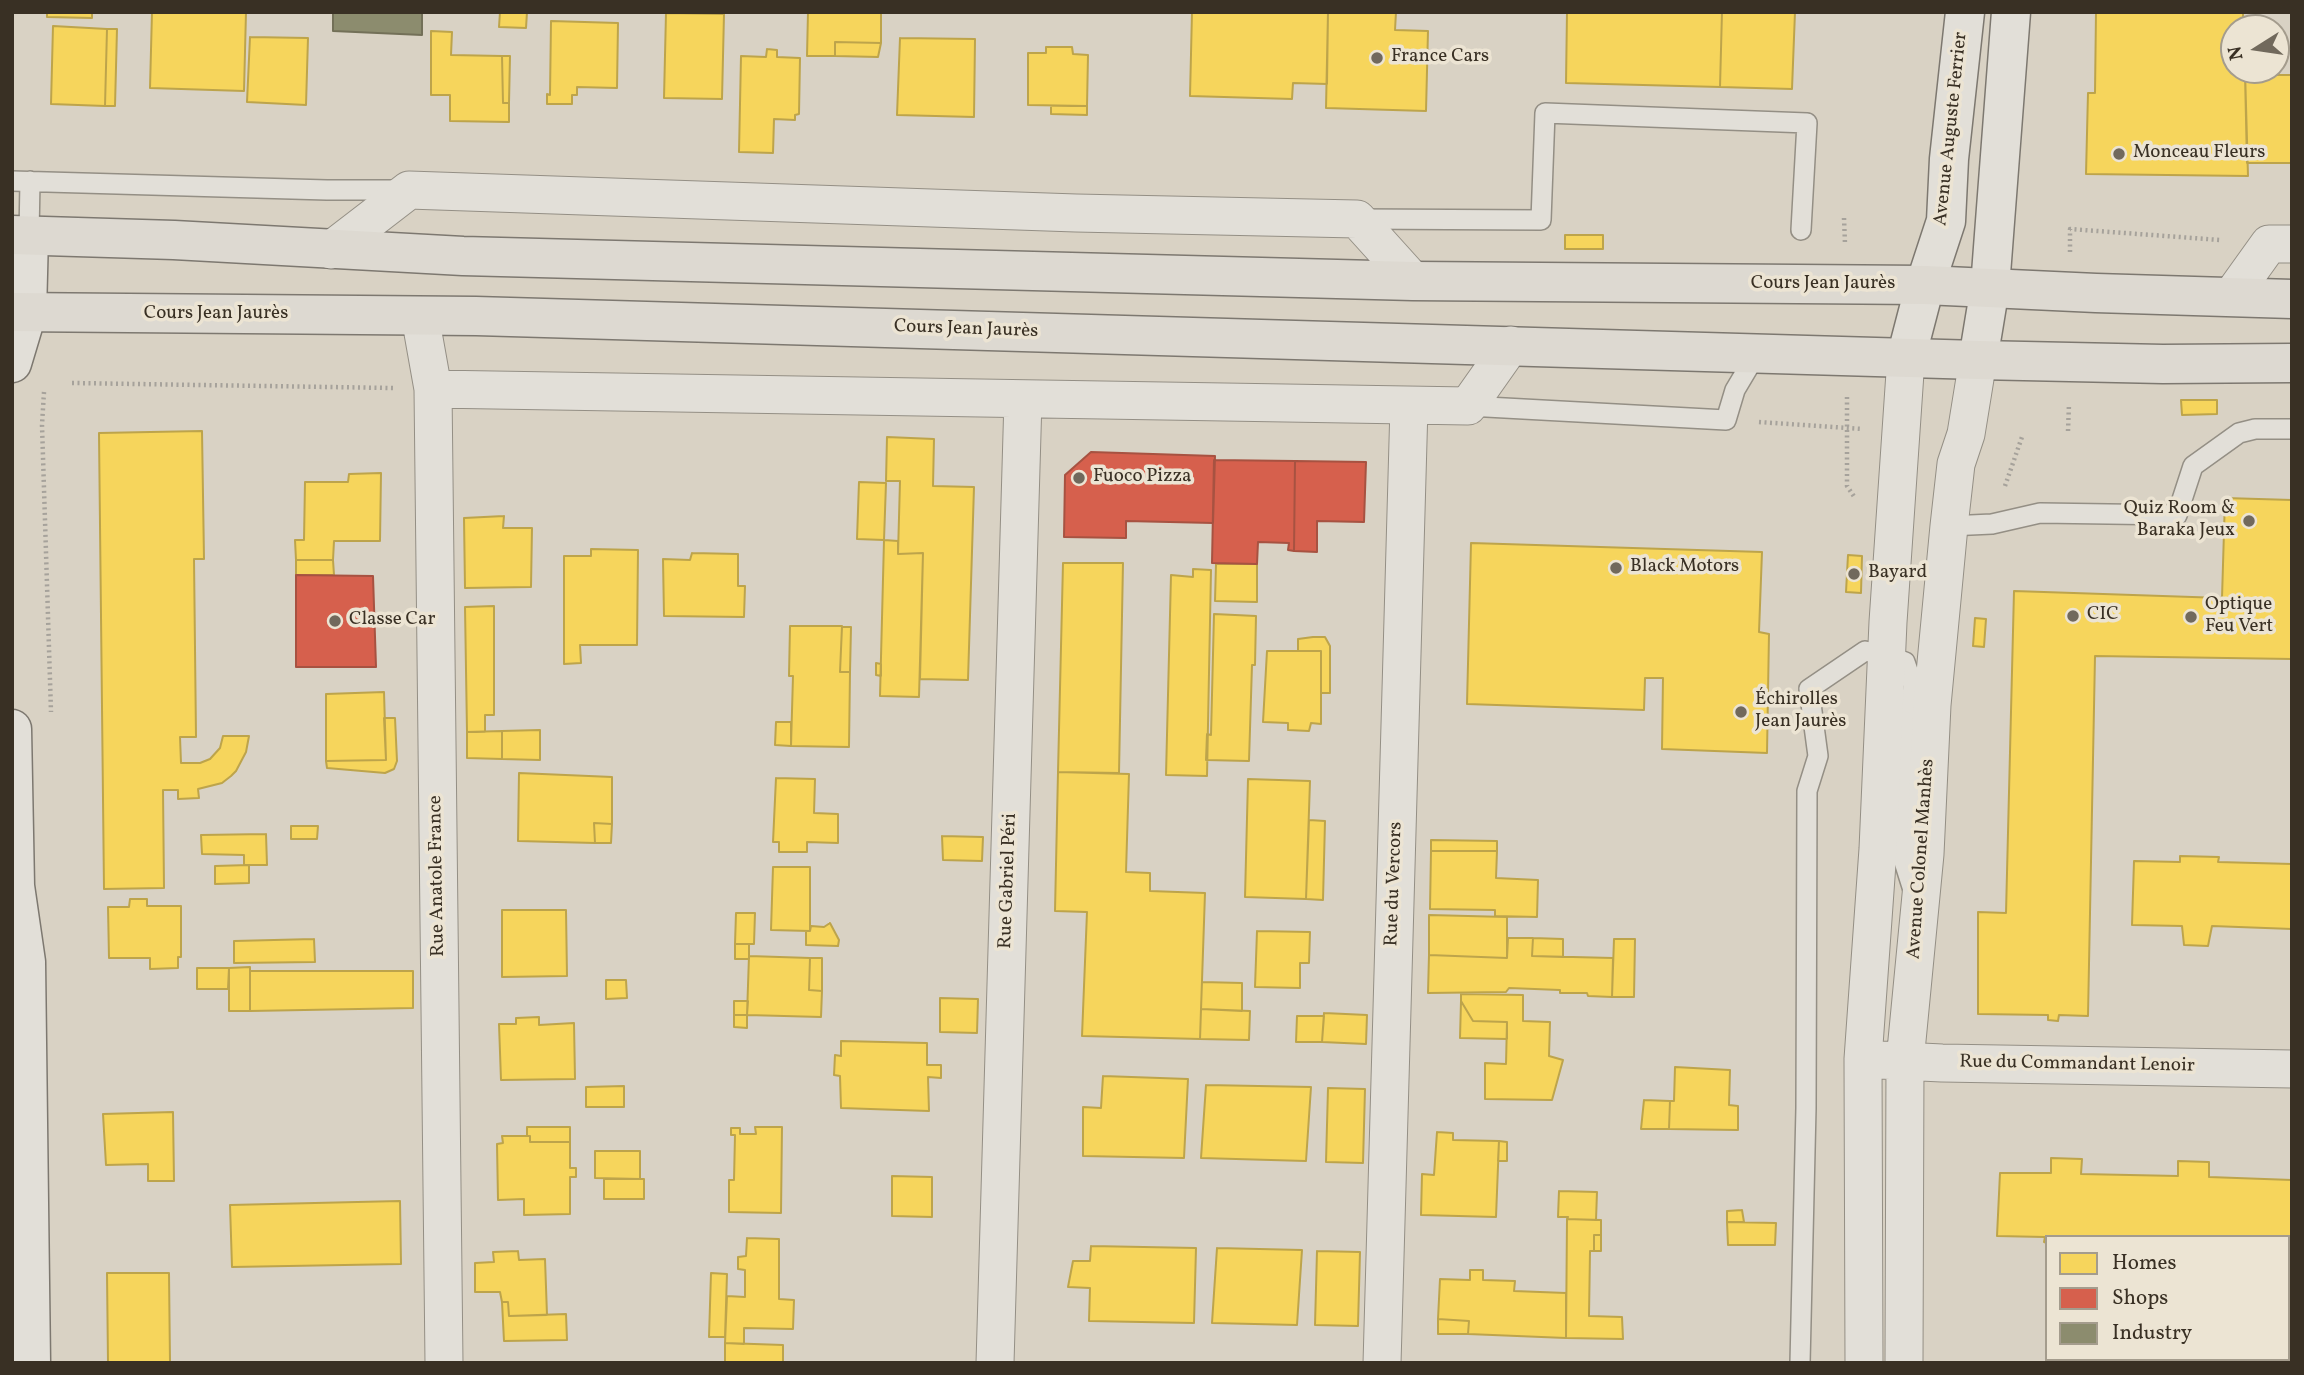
<!DOCTYPE html>
<html>
<head>
<meta charset="utf-8">
<style>
  body { margin:0 }
  #map { position:relative; width:2304px; height:1375px; overflow:hidden; background:#d9d2c4; font-family:Vollkorn,serif }
  canvas { display:block }
  .frame { position:absolute; inset:0; border:14px solid #393024; pointer-events:none }
  .legend { position:absolute; left:2045px; top:1235px; width:245px; height:126px; box-sizing:border-box; background:#ece4d3; border:2px solid #a49c8d; margin:0; padding:9px 12px; list-style:none; font-size:21px; color:#393024 }
  .legend li { display:flex; align-items:center; gap:14px; height:35px }
  .legend b { width:35px; border:2px solid #a49c8d }
  .north { position:absolute; left:2220px; top:14px; width:70px; height:70px; box-sizing:border-box; background:#ece4d3; border:2px solid #a49c8d; border-radius:50%; rotate:258deg; font-size:19px; font-weight:700; line-height:28px; text-align:center; color:#393024 }
  .north::after { content:''; display:block; margin:auto; width:24px; height:32px; background:#71695c; clip-path:polygon(50% 0,100% 100%,50% 72%,0 100%) }
</style>
</head>
<body>
<div id="map">
<canvas width="2304" height="1375"></canvas>
<div class="frame"></div>
<ul class="legend">
<li><b style="height:19px;background:#f6d55c"></b>Homes</li>
<li><b style="height:19px;background:#d6604d"></b>Shops</li>
<li><b style="height:19px;background:#8c8c6e"></b>Industry</li>
</ul>
<div class="north">N</div>
</div>
<script>
const context = document.querySelector('canvas').getContext('2d');
context.lineJoin = 'round';
function fillPath(path, color) { context.fillStyle = color; context.fill(path, 'evenodd'); }
const shape = rows => new Path2D(rows.map(r => 'M' + r).join(''));
function strokePath(path, color, width, dash) { context.strokeStyle = color; context.lineWidth = width; context.lineCap = dash ? 'butt' : 'round'; context.setLineDash(dash || []); context.stroke(path); }
function drawText(font, color, halo, rows, align = 'center') {
  context.font = font + ' Vollkorn,serif'; context.lineWidth = 7; context.setLineDash([]); context.textBaseline = 'middle'; context.strokeStyle = halo; context.fillStyle = color; for (const [text, x, y, turn = 0] of rows) {
    context.save(); context.translate(x, y); context.rotate((+turn || 0) * Math.PI / 180); context.textAlign = isNaN(turn) ? turn : align; if (halo) context.strokeText(text, 0, 0); context.fillText(text, 0, 0); context.restore();
  }
}
const homes = shape([
  [47,12,92,12,92,18,47,17,47,12],
  [152,12,246,12,244,91,150,88,152,12],
  [500,12,527,12,526,28,499,27,500,12],
  [808,12,881,12,881,43,835,42,835,56,807,56,808,12],
  [1192,12,1328,12,1327,84,1293,83,1292,99,1190,96,1192,12],
  [1328,12,1396,12,1395,30,1428,31,1426,111,1326,108,1328,12],
  [1567,12,1722,12,1720,87,1566,83,1567,12],
  [1722,12,1795,12,1792,89,1720,87,1722,12],
  [2096,12,2243,12,2243,28,2234,28,2234,70,2245,70,2248,176,2086,174,2088,93,2095,93,2096,12],
  [666,13,724,14,722,99,664,98,666,13],
  [551,21,618,23,617,88,577,87,577,95,572,95,572,104,547,104,547,94,550,95,551,21],
  [53,26,107,29,105,106,51,104,53,26],
  [107,29,117,29,115,106,105,106,107,29],
  [431,31,452,32,451,55,502,56,503,103,509,103,509,122,450,121,450,95,431,95,431,31],
  [250,37,308,38,306,105,247,102,250,37],
  [900,38,975,39,974,117,897,115,900,38],
  [835,42,881,43,878,57,835,56,835,42],
  [1046,47,1072,47,1073,54,1088,55,1087,106,1028,105,1028,53,1046,53,1046,47],
  [767,49,777,50,777,57,800,58,799,114,795,115,795,120,774,119,773,153,739,152,741,56,766,57,767,49],
  [502,56,510,56,509,103,503,103,502,56],
  [2245,75,2292,75,2292,163,2247,163,2245,75],
  [1051,106,1087,106,1087,115,1051,114,1051,106],
  [1565,235,1603,235,1603,249,1565,249,1565,235],
  [2181,400,2217,400,2217,414,2182,415,2181,400],
  [202,431,204,559,194,559,196,737,180,737,181,763,200,763,210,759,220,748,223,736,249,736,246,752,236,771,231,776,222,783,198,789,199,798,178,799,178,790,163,790,164,888,104,889,99,433,202,431],
  [887,437,934,439,933,486,974,487,968,680,920,679,923,553,898,554,900,481,886,481,887,437],
  [381,473,380,541,334,541,333,560,296,560,295,540,304,540,305,482,348,482,349,474,381,473],
  [859,482,886,483,884,540,857,539,859,482],
  [2225,498,2292,500,2292,659,2095,656,2088,1016,2059,1015,2058,1021,2048,1020,2048,1015,1978,1014,1978,912,2006,913,2014,591,2222,598,2225,498],
  [504,516,503,528,532,528,531,587,465,588,464,518,504,516],
  [884,540,898,541,898,554,923,553,919,697,880,696,884,540],
  [1471,543,1762,552,1759,632,1769,634,1767,753,1662,749,1663,678,1645,678,1644,710,1467,704,1471,543],
  [591,549,638,550,637,645,580,645,581,663,564,664,564,556,591,556,591,549],
  [692,553,738,554,738,586,745,586,744,617,664,616,663,559,690,560,692,553],
  [1848,555,1862,556,1861,593,1846,592,1848,555],
  [296,560,333,560,334,575,296,575,296,560],
  [1063,563,1123,563,1119,773,1058,772,1063,563],
  [1216,564,1257,564,1257,602,1215,601,1216,564],
  [1193,569,1211,570,1207,776,1166,775,1171,575,1193,577,1193,569],
  [494,606,494,715,485,715,485,732,467,732,465,607,494,606],
  [1214,614,1256,616,1255,665,1252,665,1249,761,1206,760,1207,734,1211,735,1214,614],
  [1975,618,1986,619,1984,647,1973,646,1975,618],
  [790,626,842,626,840,672,850,672,849,747,791,746,793,676,789,676,790,626],
  [842,627,851,627,850,672,840,672,842,627],
  [1313,637,1325,637,1330,646,1330,693,1321,693,1321,651,1298,651,1298,639,1313,637],
  [1267,651,1321,651,1321,724,1311,723,1309,731,1288,730,1288,723,1263,722,1267,651],
  [876,663,881,664,881,676,876,675,876,663],
  [384,692,386,760,326,761,326,694,384,692],
  [384,718,395,718,397,761,394,769,385,773,327,768,326,761,386,760,384,718],
  [776,722,791,722,791,746,775,745,776,722],
  [540,730,540,760,502,759,502,731,540,730],
  [502,731,502,759,467,758,467,732,502,731],
  [1058,772,1129,774,1126,872,1150,873,1150,891,1205,893,1200,1039,1082,1036,1087,912,1055,911,1058,772],
  [519,773,612,777,612,824,594,823,595,843,518,841,519,773],
  [776,778,815,779,814,813,838,814,838,843,807,842,807,852,779,852,779,842,773,842,776,778],
  [1248,779,1310,781,1306,899,1245,897,1248,779],
  [1309,820,1325,821,1323,900,1306,899,1309,820],
  [594,823,612,824,611,843,595,843,594,823],
  [291,826,318,826,317,839,291,839,291,826],
  [266,834,267,865,244,865,244,855,202,854,201,835,266,834],
  [942,836,983,837,982,861,943,860,942,836],
  [1431,840,1497,841,1497,851,1431,851,1431,840],
  [1431,851,1497,851,1496,878,1538,880,1537,917,1495,916,1495,910,1430,909,1431,851],
  [2180,856,2219,857,2218,862,2292,864,2292,929,2212,926,2208,946,2184,945,2182,926,2132,925,2134,861,2180,862,2180,856],
  [249,865,249,883,215,884,215,866,249,865],
  [773,867,810,867,810,931,771,930,773,867],
  [130,899,147,899,147,906,181,906,181,957,178,957,178,968,150,969,150,958,109,958,108,907,129,907,130,899],
  [502,910,566,910,567,976,502,977,502,910],
  [736,913,755,913,754,944,735,944,736,913],
  [1429,915,1507,917,1507,958,1429,955,1429,915],
  [830,923,839,940,838,946,806,945,806,931,810,931,811,926,824,927,830,923],
  [1257,931,1310,932,1309,963,1300,963,1300,988,1255,987,1257,931],
  [1508,938,1533,938,1532,956,1613,958,1612,997,1588,996,1587,993,1560,993,1560,990,1509,988,1506,992,1428,993,1429,955,1507,958,1508,938],
  [1533,938,1563,939,1563,957,1532,956,1533,938],
  [314,939,315,962,234,963,234,941,314,939],
  [1614,939,1635,939,1634,997,1612,997,1614,939],
  [735,944,749,944,749,959,735,959,735,944],
  [749,956,810,958,809,990,822,991,821,1017,747,1015,749,956],
  [810,958,822,958,822,991,809,990,810,958],
  [250,967,250,1011,229,1011,229,968,250,967],
  [197,968,229,968,228,989,197,989,197,968],
  [250,971,413,971,413,1008,250,1011,250,971],
  [606,980,626,980,627,998,606,999,606,980],
  [1202,982,1242,983,1242,1011,1201,1009,1202,982],
  [1461,994,1523,995,1523,1021,1550,1022,1549,1056,1563,1060,1552,1100,1485,1099,1485,1063,1506,1064,1507,1022,1473,1021,1461,1001,1461,994],
  [940,998,978,999,977,1033,940,1032,940,998],
  [734,1001,748,1001,747,1015,734,1015,734,1001],
  [1461,1001,1473,1021,1507,1022,1507,1039,1460,1038,1461,1001],
  [1201,1009,1250,1011,1249,1040,1200,1039,1201,1009],
  [1324,1013,1367,1015,1366,1044,1322,1042,1324,1013],
  [734,1015,747,1015,747,1028,734,1027,734,1015],
  [1297,1016,1324,1016,1322,1042,1296,1042,1297,1016],
  [539,1017,539,1025,574,1023,575,1079,501,1080,499,1024,516,1024,516,1018,539,1017],
  [841,1041,927,1043,927,1065,941,1065,941,1078,928,1077,929,1111,841,1108,840,1076,834,1075,835,1055,841,1056,841,1041],
  [1675,1067,1730,1070,1729,1105,1738,1106,1738,1130,1669,1129,1670,1101,1674,1101,1675,1067],
  [1103,1076,1188,1079,1184,1158,1083,1156,1083,1107,1101,1108,1103,1076],
  [1206,1085,1311,1087,1306,1161,1201,1158,1206,1085],
  [624,1086,624,1107,586,1107,586,1087,624,1086],
  [1328,1088,1365,1089,1363,1163,1326,1162,1328,1088],
  [1644,1100,1670,1101,1669,1129,1641,1129,1644,1100],
  [173,1112,174,1181,148,1181,148,1164,106,1165,103,1114,173,1112],
  [527,1127,570,1127,570,1142,530,1142,530,1136,527,1136,527,1127],
  [755,1127,782,1127,781,1213,729,1212,729,1180,734,1180,735,1135,731,1135,731,1128,740,1128,740,1134,756,1134,755,1127],
  [1437,1132,1453,1133,1453,1140,1499,1141,1496,1217,1421,1215,1422,1174,1434,1175,1437,1132],
  [502,1136,530,1136,530,1142,570,1142,570,1168,576,1168,576,1177,570,1177,570,1214,524,1215,524,1199,498,1200,497,1144,503,1143,502,1136],
  [1499,1141,1507,1142,1507,1161,1498,1161,1499,1141],
  [595,1151,640,1151,640,1179,595,1178,595,1151],
  [2051,1158,2082,1159,2081,1174,2178,1176,2178,1161,2209,1162,2209,1177,2292,1180,2292,1243,2288,1243,2288,1237,2047,1237,2047,1243,2044,1242,2045,1237,1997,1236,2000,1173,2051,1173,2051,1158],
  [892,1176,932,1177,932,1217,892,1216,892,1176],
  [604,1179,644,1179,644,1199,604,1199,604,1179],
  [1559,1191,1597,1192,1596,1220,1567,1219,1568,1217,1558,1217,1559,1191],
  [400,1201,401,1264,232,1267,230,1205,400,1201],
  [1742,1210,1744,1222,1727,1222,1727,1211,1742,1210],
  [1567,1219,1601,1220,1601,1235,1594,1235,1594,1251,1590,1251,1589,1316,1622,1317,1623,1339,1566,1338,1567,1219],
  [1727,1222,1776,1223,1775,1245,1728,1245,1727,1222],
  [1594,1235,1601,1235,1601,1251,1594,1251,1594,1235],
  [747,1238,779,1239,779,1299,794,1300,793,1329,744,1328,744,1344,725,1343,727,1296,745,1297,745,1270,738,1269,738,1257,746,1256,747,1238],
  [1091,1246,1196,1248,1194,1323,1089,1321,1090,1288,1068,1287,1073,1261,1090,1261,1091,1246],
  [1217,1248,1302,1250,1297,1325,1212,1323,1217,1248],
  [518,1251,519,1260,545,1259,547,1315,509,1316,508,1302,502,1302,500,1292,475,1292,475,1263,494,1262,493,1252,518,1251],
  [1317,1251,1360,1252,1358,1326,1315,1325,1317,1251],
  [1470,1270,1483,1270,1483,1280,1515,1281,1514,1291,1566,1293,1566,1338,1468,1334,1469,1321,1438,1319,1440,1279,1470,1280,1470,1270],
  [107,1273,169,1273,170,1363,108,1363,107,1273],
  [711,1273,727,1274,725,1337,709,1337,711,1273],
  [502,1302,508,1302,509,1316,566,1314,567,1340,504,1341,502,1302],
  [1438,1319,1469,1321,1468,1334,1438,1334,1438,1319],
  [725,1343,783,1345,783,1363,725,1363,725,1343]
]);
fillPath(homes, '#f6d55c');
strokePath(homes, '#bda44b', 2);
const shops = shape([
  [1091,452,1215,456,1213,523,1126,521,1126,538,1064,537,1065,475,1091,452],
  [1214,460,1295,461,1294,551,1288,550,1289,543,1258,542,1257,564,1212,563,1214,460],
  [1295,461,1366,462,1364,522,1317,521,1317,552,1294,551,1295,461],
  [296,575,373,576,376,667,296,667,296,575]
]);
fillPath(shops, '#d6604d');
strokePath(shops, '#a75241', 2);
const industry = shape([
  [333,12,422,12,422,35,333,31,333,12]
]);
fillPath(industry, '#8c8c6e');
strokePath(industry, '#737058', 2);
const lane = shape([
  [12,181,327,190,403,190],
  [1358,219,1541,220,1545,113,1807,123,1801,230],
  [29,235,30,181],
  [1468,406,1726,420,1735,390,1757,353],
  [1949,526,1992,524,2040,513,2177,515,2193,466,2239,433,2255,429,2292,429],
  [1800,1363,1806,1108,1807,791,1818,756,1809,689,1865,651,1886,655,1905,662,1913,685,1900,849,1913,890]
]);
const street = shape([
  [331,250,409,190,1076,213,1357,219,1413,281],
  [2231,297,2269,244,2292,244],
  [420,316,433,389,444,1363],
  [433,389,1468,406,1511,345],
  [1880,1060,1942,1063,2292,1069],
  [995,1363,1023,399],
  [1382,1363,1409,406],
  [1864,1363,1863,1059,1878,849,1888,622,1906,358],
  [1904,1363,1905,1061,1925,854,1932,705,1949,526,1956,464,1966,434,1978,360]
]);
const secondary = shape([
  [1906,358,1925,285,1946,221,1949,159,1965,12],
  [1978,360,1990,287,2011,12],
  [12,363,27,313,29,235],
  [12,729,15,886,26,962,31,1363]
]);
const primary = shape([
  [12,235,174,240,463,256,1413,281,1925,285,2096,293,2292,299],
  [12,312,476,316,1978,360,2163,364,2292,363]
]);
strokePath(lane, '#948f85', 22);
strokePath(street, '#948f85', 39);
strokePath(secondary, '#7d7870', 41);
strokePath(primary, '#7d7870', 41);
strokePath(shape([
  [1844,218,1845,244],
  [2070,252,2070,229,2220,240],
  [72,383,393,388],
  [44,392,42,425,51,712],
  [1847,397,1847,486,1855,498],
  [1759,422,1862,429],
  [2068,431,2069,404],
  [2005,486,2023,434]
]), '#a6a29b', 4.5, [2, 3.5]);
strokePath(lane, '#e2dfd8', 19);
strokePath(street, '#e2dfd8', 37);
strokePath(secondary, '#e2dfd8', 38);
strokePath(primary, '#ddd9d1', 38);
for (const [x, y, r, color] of [
  [1377,58,7,"#71695c"],
  [2119,154,7,"#71695c"],
  [1079,478,7,"#71695c"],
  [2249,521,7,"#71695c"],
  [1616,568,7,"#71695c"],
  [1854,574,7,"#71695c"],
  [2073,616,7,"#71695c"],
  [2191,617,7,"#71695c"],
  [335,621,7,"#71695c"],
  [1741,712,7,"#71695c"]
]) { const dot = new Path2D(); dot.arc(x, y, r, 0, 2 * Math.PI); context.fillStyle = color; context.fill(dot); strokePath(dot, '#ece4d3', 2.5); }
drawText('19px', '#393024', '#ece4d3', [
  ["France Cars",1391,58],
  ["Monceau Fleurs",2133,154],
  ["Fuoco Pizza",1093,478],
  ["Quiz Room &",2235,510,"right"],
  ["Baraka Jeux",2235,532,"right"],
  ["Black Motors",1630,568],
  ["Bayard",1868,574],
  ["Optique",2205,606],
  ["Feu Vert",2205,628],
  ["CIC",2087,616],
  ["Classe Car",349,621],
  ["Échirolles",1755,701],
  ["Jean Jaurès",1755,723]
], 'left');
drawText('19px', '#393024', '#ece4d3', [
  ["Avenue Auguste Ferrier",1952,129,-84],
  ["Cours Jean Jaurès",1823,285],
  ["Cours Jean Jaurès",216,315],
  ["Cours Jean Jaurès",966,330,2],
  ["Avenue Colonel Manhès",1922,859,-86],
  ["Rue Anatole France",438,876,-91],
  ["Rue Gabriel Péri",1009,881,-88],
  ["Rue du Vercors",1395,884,-88],
  ["Rue du Commandant Lenoir",2077,1065,1]
]);
</script>
</body>
</html>
